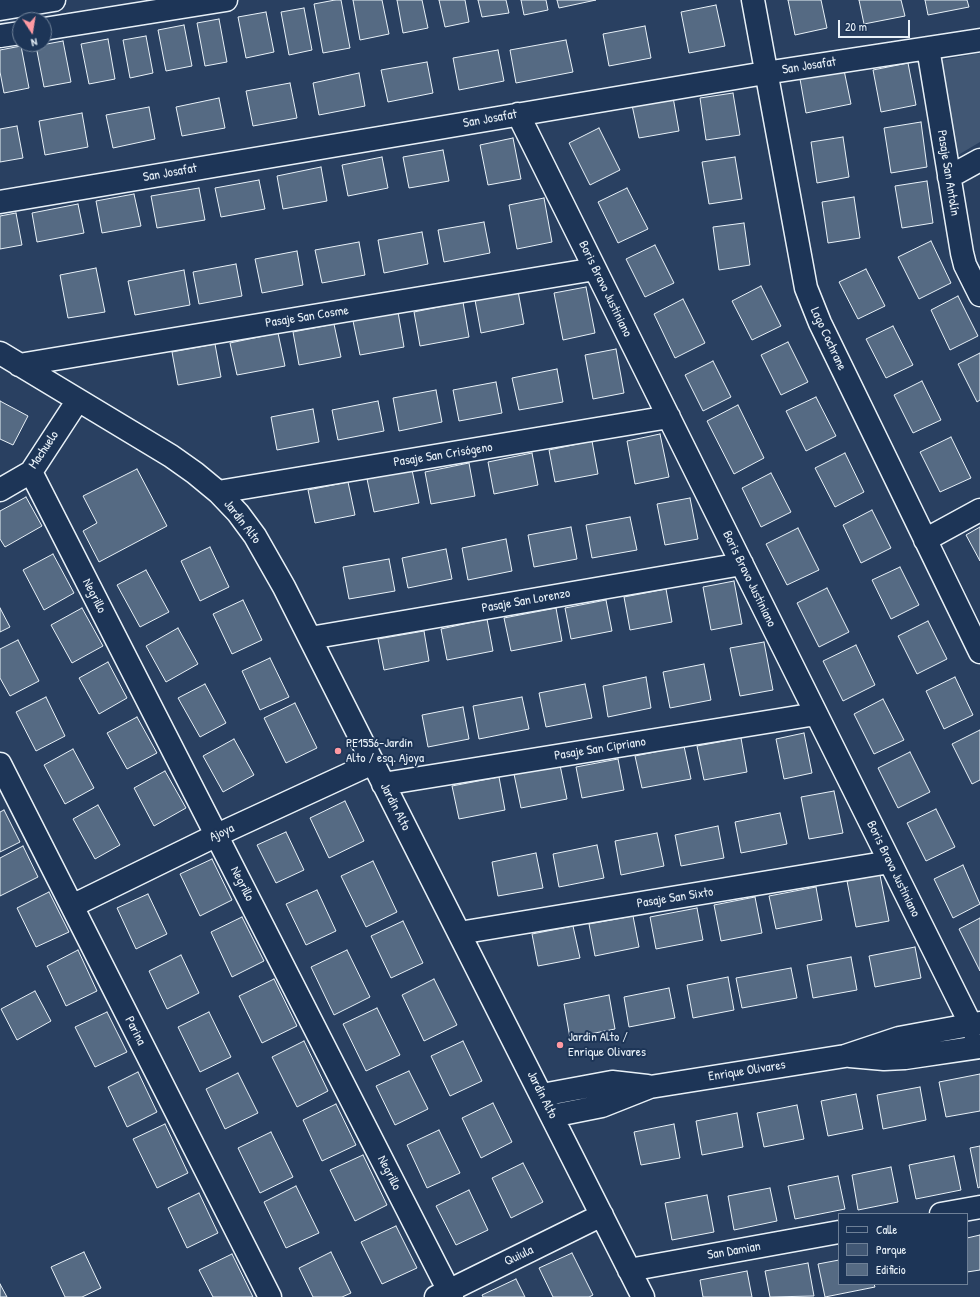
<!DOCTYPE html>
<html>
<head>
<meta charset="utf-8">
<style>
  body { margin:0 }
  #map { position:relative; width:980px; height:1297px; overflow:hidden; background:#294061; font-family:"Patrick Hand",sans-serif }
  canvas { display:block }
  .legend { position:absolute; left:838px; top:1213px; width:130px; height:72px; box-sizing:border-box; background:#1d3557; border:1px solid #6e8097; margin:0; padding:5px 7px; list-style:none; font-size:12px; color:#e8f1f8 }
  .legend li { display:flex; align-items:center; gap:8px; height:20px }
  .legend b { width:20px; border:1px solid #6e8097 }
  .north { position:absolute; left:12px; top:12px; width:40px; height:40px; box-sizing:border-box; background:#1d3557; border:1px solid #6e8097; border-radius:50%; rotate:168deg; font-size:11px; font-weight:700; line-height:16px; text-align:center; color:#e8f1f8 }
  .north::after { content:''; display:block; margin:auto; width:14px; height:18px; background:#ff9aa2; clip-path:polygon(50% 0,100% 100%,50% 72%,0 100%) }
  .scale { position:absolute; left:838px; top:20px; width:72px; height:18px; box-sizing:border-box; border:2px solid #e8f1f8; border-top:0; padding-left:5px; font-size:12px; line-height:14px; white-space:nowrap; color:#e8f1f8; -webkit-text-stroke:3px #1d3557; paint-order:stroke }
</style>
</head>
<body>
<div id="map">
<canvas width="980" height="1297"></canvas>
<ul class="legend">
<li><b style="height:5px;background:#1d3557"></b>Calle</li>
<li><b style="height:11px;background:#415774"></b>Parque</li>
<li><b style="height:11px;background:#556a83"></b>Edificio</li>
</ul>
<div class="north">N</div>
<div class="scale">20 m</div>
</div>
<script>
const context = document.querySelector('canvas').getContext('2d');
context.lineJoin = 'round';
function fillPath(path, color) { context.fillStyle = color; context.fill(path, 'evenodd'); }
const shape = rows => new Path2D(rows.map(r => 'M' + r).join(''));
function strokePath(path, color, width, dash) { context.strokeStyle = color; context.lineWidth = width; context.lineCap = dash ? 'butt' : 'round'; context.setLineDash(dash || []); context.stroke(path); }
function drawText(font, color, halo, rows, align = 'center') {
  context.font = font + ' "Patrick Hand",sans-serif'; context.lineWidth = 4; context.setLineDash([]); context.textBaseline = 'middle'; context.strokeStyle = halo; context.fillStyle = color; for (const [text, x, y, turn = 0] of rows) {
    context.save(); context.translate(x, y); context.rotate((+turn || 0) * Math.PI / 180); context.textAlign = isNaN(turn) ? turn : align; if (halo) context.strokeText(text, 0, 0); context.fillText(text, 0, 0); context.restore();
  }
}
fillPath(shape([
  [980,53,980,142,953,158,937,61]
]), '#415774');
const building = shape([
  [335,0,341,0,350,48,323,53,314,4,335,0],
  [353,0,382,0,389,34,360,40,353,0],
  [397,0,422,0,428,28,403,33,397,0],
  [439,0,465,0,469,22,445,27,439,0],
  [478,0,506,0,509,13,482,17,478,0],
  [521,0,546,0,548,10,524,15,521,0],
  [557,0,596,0,559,8,557,0],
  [788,0,821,0,827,28,795,35,788,0],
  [859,0,901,0,905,16,864,24,859,0],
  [925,0,967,0,969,7,928,15,925,0],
  [716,5,725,46,689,53,681,12,716,5],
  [304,8,312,50,289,55,281,12,304,8],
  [266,12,274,52,246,58,238,17,266,12],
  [219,19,227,62,205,66,197,23,219,19],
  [184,25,192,66,166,71,158,30,184,25],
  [645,26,651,58,609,66,603,34,645,26],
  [146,36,153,73,130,78,123,40,146,36],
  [108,39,115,79,89,84,81,44,108,39],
  [566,40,573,72,516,83,510,50,566,40],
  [63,41,71,82,44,87,36,46,63,41],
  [21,46,29,88,4,93,0,72,0,50,21,46],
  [498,50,504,81,459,90,453,58,498,50],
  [427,62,433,93,388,102,381,70,427,62],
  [908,63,916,105,881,112,873,70,908,63],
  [844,70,851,104,806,113,800,79,844,70],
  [359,73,365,106,319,115,313,83,359,73],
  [290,83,297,118,253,126,246,91,290,83],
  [733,93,740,135,706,140,700,98,733,93],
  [673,97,679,131,639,138,632,105,673,97],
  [219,98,225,128,182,136,176,107,219,98],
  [149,107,155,139,113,148,106,115,149,107],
  [82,113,88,147,45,155,39,121,82,113],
  [921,122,927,167,891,173,884,128,921,122],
  [17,126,23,158,0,162,0,129,17,126],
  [599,128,620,170,590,185,569,143,599,128],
  [843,137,849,177,817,183,811,142,843,137],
  [513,138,521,179,488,185,480,145,513,138],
  [443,150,449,181,409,188,403,157,443,150],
  [382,157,388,188,348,196,342,165,382,157],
  [735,157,742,199,709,204,702,162,735,157],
  [321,167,327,201,283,209,277,176,321,167],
  [259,180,265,209,221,217,215,188,259,180],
  [927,181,933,223,902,228,895,186,927,181],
  [199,188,205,220,157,228,151,196,199,188],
  [627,188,648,229,618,243,598,202,627,188],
  [134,194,141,226,102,233,96,201,134,194],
  [854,197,860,238,828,243,822,202,854,197],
  [544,198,552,242,517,249,509,205,544,198],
  [78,204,84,233,37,242,32,213,78,204],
  [16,213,22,245,0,249,0,216,16,213],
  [484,222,490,253,444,262,438,230,484,222],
  [744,223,750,265,719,270,713,227,744,223],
  [422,232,428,264,384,273,378,240,422,232],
  [931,241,951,283,919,299,898,257,931,241],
  [359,242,365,275,322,283,315,250,359,242],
  [655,245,674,283,645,297,626,259,655,245],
  [297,251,303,285,262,293,255,259,297,251],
  [236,264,242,296,199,304,193,272,236,264],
  [96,268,105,312,68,318,60,275,96,268],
  [866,269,885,306,858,319,839,282,866,269],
  [184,270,190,305,135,315,128,281,184,270],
  [761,286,781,326,752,340,732,301,761,286],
  [586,287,595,333,563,340,554,293,586,287],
  [518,291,524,324,481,333,475,300,518,291],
  [958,296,978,336,950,350,931,310,958,296],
  [683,299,705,343,675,358,654,314,683,299],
  [463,302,469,337,420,346,414,312,463,302],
  [398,312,404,347,360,355,353,321,398,312],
  [334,324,341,357,299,365,293,332,334,324],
  [893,326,913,365,886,378,866,339,893,326],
  [278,333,285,366,237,375,230,343,278,333],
  [788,342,808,382,781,395,761,355,788,342],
  [215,344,221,377,178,385,172,352,215,344],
  [616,349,624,393,593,399,585,355,616,349],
  [980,353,980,400,977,402,958,364,980,353],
  [713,361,731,397,703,411,685,375,713,361],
  [557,369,563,402,519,410,512,378,557,369],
  [922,381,941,420,913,433,894,395,922,381],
  [496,382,502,413,459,421,453,390,496,382],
  [436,390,442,422,399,431,393,398,436,390],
  [816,397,836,436,806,451,786,411,816,397],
  [0,401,28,416,13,445,0,439,0,401],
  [378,401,384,431,338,440,332,410,378,401],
  [738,405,764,458,734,474,707,421,738,405],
  [313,409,319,442,277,450,271,417,313,409],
  [660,434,669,477,635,484,627,441,660,434],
  [951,437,971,478,940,492,920,452,951,437],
  [592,441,598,474,555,482,549,450,592,441],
  [532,453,538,485,494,494,488,462,532,453],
  [845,453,864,492,835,507,815,468,845,453],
  [469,463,475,496,431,504,425,472,469,463],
  [137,469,167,526,99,562,83,531,97,523,83,496,137,469],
  [412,470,419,503,374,512,367,479,412,470],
  [771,473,791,512,761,527,742,488,771,473],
  [348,482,355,515,315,523,308,490,348,482],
  [26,497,42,526,5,547,0,539,0,511,26,497],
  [690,498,698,539,665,545,657,504,690,498],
  [872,510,891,548,861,563,843,525,872,510],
  [630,517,637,550,592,558,586,525,630,517],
  [571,527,577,559,534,567,528,535,571,527],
  [980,527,980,561,966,535,980,527],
  [798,528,819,570,787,585,766,544,798,528],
  [506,539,512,571,468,580,462,548,506,539],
  [210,547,229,587,200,601,181,561,210,547],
  [446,549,452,579,408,588,402,558,446,549],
  [53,554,74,593,44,610,23,570,53,554],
  [389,559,395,591,349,599,343,567,389,559],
  [900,567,919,605,891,619,872,580,900,567],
  [146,570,169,612,140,627,117,585,146,570],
  [734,581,742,624,711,630,703,587,734,581],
  [827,588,849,632,819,647,797,603,827,588],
  [666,589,672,622,630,630,624,597,666,589],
  [243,600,262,640,232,654,213,614,243,600],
  [606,600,612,631,571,639,565,608,606,600],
  [0,608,10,627,0,632,0,608],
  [82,608,103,646,72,663,51,625,82,608],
  [556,608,562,641,511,651,504,618,556,608],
  [487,619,493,651,447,660,441,629,487,619],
  [928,621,947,659,917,674,898,636,928,621],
  [178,628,198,664,166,682,146,646,178,628],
  [424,631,429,661,384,670,378,639,424,631],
  [18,640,39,681,10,696,0,678,0,649,18,640],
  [764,642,773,690,740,696,730,648,764,642],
  [856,645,875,685,843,701,823,661,856,645],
  [270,658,289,697,260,710,242,671,270,658],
  [108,662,127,698,99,714,79,678,108,662],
  [704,664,711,700,670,708,663,672,704,664],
  [646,677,651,708,608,717,603,686,646,677],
  [955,677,973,715,944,729,926,691,955,677],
  [205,684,226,723,200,737,178,698,205,684],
  [585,684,592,718,546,727,539,693,585,684],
  [46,697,65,736,36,751,16,712,46,697],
  [522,697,529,729,479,739,473,706,522,697],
  [883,699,904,740,874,754,854,714,883,699],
  [295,703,317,748,286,763,264,718,295,703],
  [463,707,469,739,428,747,422,715,463,707],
  [137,717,157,753,127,769,107,733,137,717],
  [980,730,980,780,972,784,952,744,980,730],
  [804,733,812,773,784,779,776,739,804,733],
  [741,738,747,772,704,780,697,746,741,738],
  [234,739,254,775,223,792,203,756,234,739],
  [684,746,691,779,642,788,635,756,684,746],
  [73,749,94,788,65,804,44,765,73,749],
  [910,752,930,792,898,808,878,768,910,752],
  [618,759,624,790,582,798,576,767,618,759],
  [560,765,567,799,521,808,514,774,560,765],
  [165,771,186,808,154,826,134,788,165,771],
  [499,777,505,810,459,819,452,786,499,777],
  [834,791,843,833,809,839,801,797,834,791],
  [345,801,364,841,329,858,310,818,345,801],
  [98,805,120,845,95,859,73,819,98,805],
  [936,809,955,847,926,861,907,823,936,809],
  [4,810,20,842,0,852,0,812,4,810],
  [780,813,787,844,741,853,735,822,780,813],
  [718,826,724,858,681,866,675,835,718,826],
  [286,832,304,870,276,883,257,845,286,832],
  [657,833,664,866,621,875,615,841,657,833],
  [597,845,604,878,559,887,553,854,597,845],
  [23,846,38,877,0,896,0,858,23,846],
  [536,853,543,888,498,896,492,862,536,853],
  [212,859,232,900,200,916,180,874,212,859],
  [373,861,397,912,366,927,341,876,373,861],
  [963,865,980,904,953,918,934,879,963,865],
  [880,875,889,921,856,927,847,881,880,875],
  [816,887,822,920,776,929,769,896,816,887],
  [317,890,336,931,306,945,286,904,317,890],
  [49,892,69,932,36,947,17,908,49,892],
  [148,894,167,934,136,949,117,908,148,894],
  [755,897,762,933,721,941,714,905,755,897],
  [697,908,703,940,656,949,650,917,697,908],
  [633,916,639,947,595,956,589,924,633,916],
  [242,917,264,961,232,977,211,932,242,917],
  [980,918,980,971,959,929,980,918],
  [403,921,423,963,391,978,371,936,403,921],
  [573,926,580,958,538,966,532,934,573,926],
  [915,947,921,978,875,987,869,956,915,947],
  [78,950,97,991,66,1006,47,966,78,950],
  [347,950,370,997,334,1015,311,967,347,950],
  [181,955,199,993,167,1009,149,971,181,955],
  [851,957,857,990,813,998,807,965,851,957],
  [791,968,797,998,742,1008,736,978,791,968],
  [728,977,734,1010,693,1018,687,985,728,977],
  [274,979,297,1026,262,1043,239,996,274,979],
  [434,979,457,1025,424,1041,402,995,434,979],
  [669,988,675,1018,629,1027,624,997,669,988],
  [35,991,51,1021,17,1040,1,1009,35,991],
  [609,995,615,1029,570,1038,564,1004,609,995],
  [377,1008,400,1055,366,1071,343,1024,377,1008],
  [107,1012,127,1052,95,1067,75,1027,107,1012],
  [209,1012,231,1057,200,1072,178,1027,209,1012],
  [304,1041,328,1091,297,1107,272,1057,304,1041],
  [463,1041,482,1081,450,1096,431,1056,463,1041],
  [409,1071,428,1109,395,1125,376,1086,409,1071],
  [138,1072,157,1112,127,1127,108,1087,138,1072],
  [238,1073,258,1113,225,1129,206,1089,238,1073],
  [980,1074,980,1111,946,1117,939,1082,980,1074],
  [920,1087,926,1120,883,1129,877,1095,920,1087],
  [856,1094,863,1129,828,1136,821,1101,856,1094],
  [493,1103,512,1142,481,1158,462,1118,493,1103],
  [336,1104,356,1145,322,1161,303,1120,336,1104],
  [797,1105,804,1139,764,1147,757,1113,797,1105],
  [737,1113,743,1147,702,1155,696,1121,737,1113],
  [165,1124,188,1173,157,1188,133,1139,165,1124],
  [674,1124,680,1158,641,1165,634,1132,674,1124],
  [439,1130,460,1173,427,1188,407,1145,439,1130],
  [271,1132,293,1177,260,1193,238,1148,271,1132],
  [980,1146,980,1187,978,1188,970,1148,980,1146],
  [363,1155,387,1205,355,1221,330,1170,363,1155],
  [954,1156,961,1190,916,1199,909,1165,954,1156],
  [523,1163,543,1202,511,1218,492,1178,523,1163],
  [891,1167,898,1202,858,1210,852,1175,891,1167],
  [838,1176,845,1209,795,1219,788,1186,838,1176],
  [296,1186,319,1233,286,1248,264,1202,296,1186],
  [770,1188,777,1221,734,1230,728,1196,770,1188],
  [469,1190,488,1230,456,1245,436,1206,469,1190],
  [199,1193,218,1233,187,1248,168,1208,199,1193],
  [707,1195,714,1232,672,1240,665,1203,707,1195],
  [396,1226,417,1268,382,1284,361,1242,396,1226],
  [980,1235,980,1270,967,1272,967,1238,980,1235],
  [84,1252,101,1288,82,1297,65,1297,51,1267,84,1252],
  [331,1252,351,1293,342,1297,313,1297,299,1268,331,1252],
  [572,1253,593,1295,589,1297,553,1297,539,1268,572,1253],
  [232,1254,253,1297,213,1297,199,1270,232,1254],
  [839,1260,839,1284,874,1284,875,1287,825,1297,818,1264,839,1260],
  [808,1263,814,1296,770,1297,765,1271,808,1263],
  [747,1271,752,1297,703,1297,700,1280,747,1271],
  [516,1279,525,1297,483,1297,482,1295,516,1279],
  [0,1284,7,1297,0,1297,0,1284]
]);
fillPath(building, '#556a83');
strokePath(building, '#e8f1f8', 1);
const minor = shape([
  [753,0,806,288,820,323,980,652],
  [0,9,54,0],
  [44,29,226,0],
  [0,36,20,33],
  [928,48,962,253,965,265,980,295],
  [518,114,980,1043],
  [949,177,980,160],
  [0,202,765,73,980,40],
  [0,353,171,456,195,473,218,492,238,513,255,536,284,587,643,1297],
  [19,365,595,269],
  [31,472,452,1297],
  [0,490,31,472,78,400],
  [218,492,669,417],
  [925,540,980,510],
  [310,638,742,564],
  [0,764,270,1297],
  [383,784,816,714],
  [72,906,217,835,373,763],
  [459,933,890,862],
  [850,1056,884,1059,905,1058,980,1047],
  [542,1095,612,1082,647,1086],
  [552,1116,602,1106,650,1087,845,1056,899,1038,980,1023],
  [941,1214,980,1207],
  [629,1270,839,1232],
  [436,1297,602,1215]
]);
strokePath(minor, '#e8f1f8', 25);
strokePath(minor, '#1d3557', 22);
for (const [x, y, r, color] of [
  [338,751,4,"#ff9aa2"],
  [560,1045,4,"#ff9aa2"]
]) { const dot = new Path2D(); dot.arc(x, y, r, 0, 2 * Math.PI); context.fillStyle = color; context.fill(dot); strokePath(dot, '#1d3557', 1.5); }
drawText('13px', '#e8f1f8', '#1d3557', [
  ["San Josafat",809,66,-9],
  ["San Josafat",490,119,-10],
  ["San Josafat",170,173,-10],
  ["Pasaje San Antolín",948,173,81],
  ["Boris Bravo Justiniano",605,289,64],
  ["Pasaje San Cosme",307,317,-9],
  ["Lago Cochrane",828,339,65],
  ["Machuelo",44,450,-56],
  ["Pasaje San Crisógeno",443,455,-9],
  ["Jardín Alto",242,522,52],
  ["Boris Bravo Justiniano",749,579,64],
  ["Negrillo",94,596,63],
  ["Pasaje San Lorenzo",526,601,-10],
  ["Pasaje San Cipriano",600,749,-9],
  ["Jardín Alto",395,807,63],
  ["Ajoya",222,833,-25],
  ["Boris Bravo Justiniano",893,869,64],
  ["Negrillo",242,884,63],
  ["Pasaje San Sixto",675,898,-9],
  ["Parina",135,1031,63],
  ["Enrique Olivares",747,1071,-9],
  ["Jardín Alto",542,1095,63],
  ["Negrillo",389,1173,63],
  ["San Damian",734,1251,-10],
  ["Quiula",519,1256,-26]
]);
drawText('13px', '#e8f1f8', '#1d3557', [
  ["PE1556-Jardín",346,744],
  ["Alto / esq. Ajoya",346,759],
  ["Jardin Alto /",568,1038],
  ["Enrique Olivares",568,1053]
], 'left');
</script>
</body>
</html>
